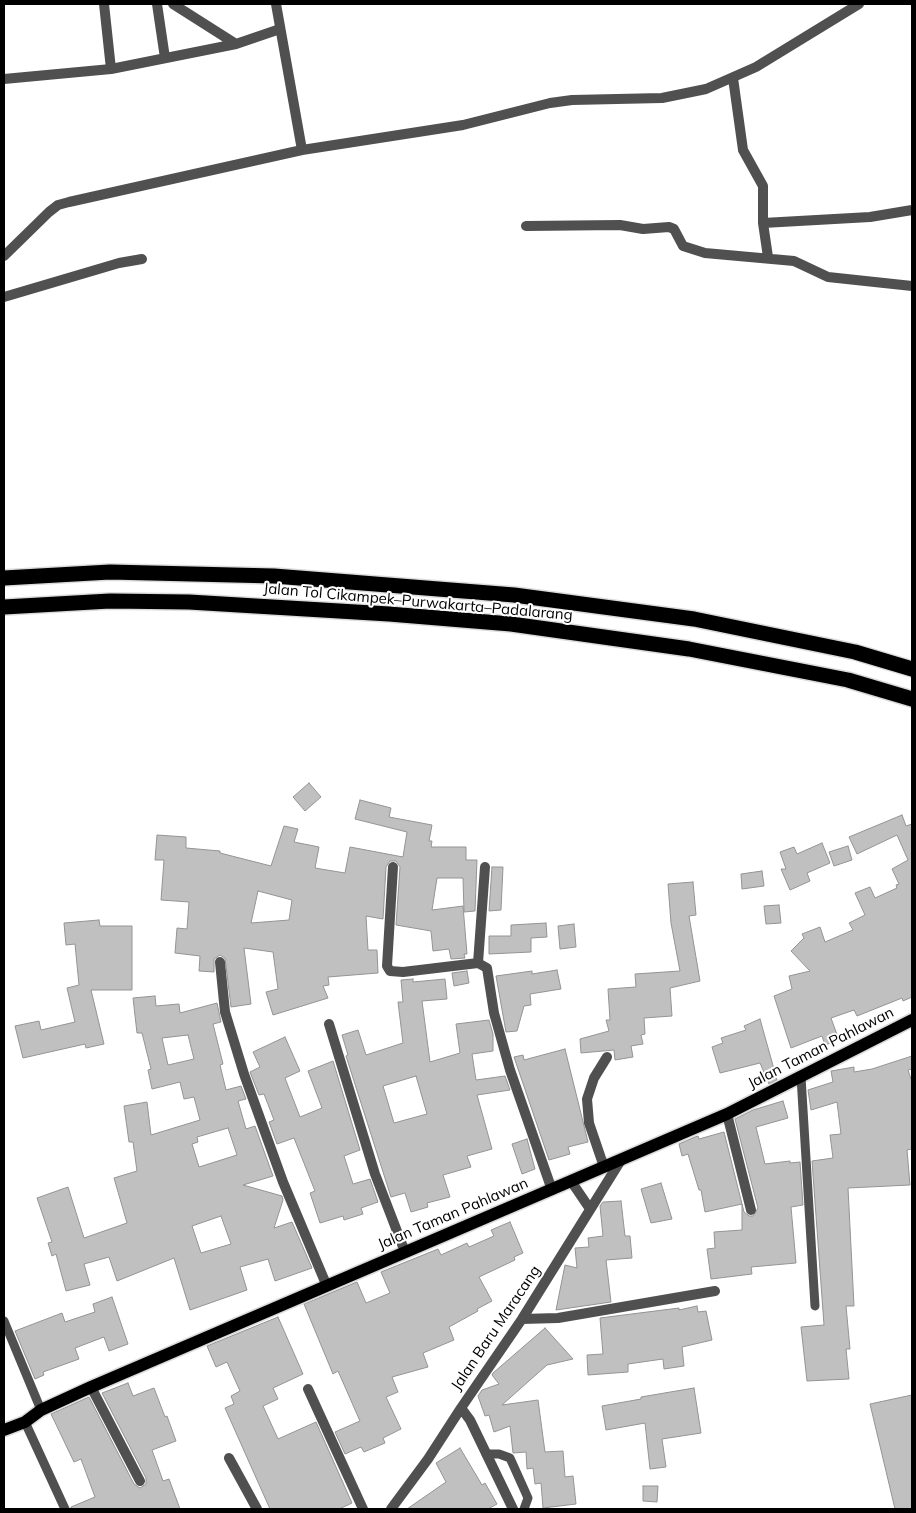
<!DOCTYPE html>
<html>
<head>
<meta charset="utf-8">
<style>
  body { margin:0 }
  #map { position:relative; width:916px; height:1513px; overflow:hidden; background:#fff; font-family:Mulish,sans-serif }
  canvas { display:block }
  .frame { position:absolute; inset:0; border:5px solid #000; pointer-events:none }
</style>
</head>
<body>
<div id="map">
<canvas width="916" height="1513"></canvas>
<div class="frame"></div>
</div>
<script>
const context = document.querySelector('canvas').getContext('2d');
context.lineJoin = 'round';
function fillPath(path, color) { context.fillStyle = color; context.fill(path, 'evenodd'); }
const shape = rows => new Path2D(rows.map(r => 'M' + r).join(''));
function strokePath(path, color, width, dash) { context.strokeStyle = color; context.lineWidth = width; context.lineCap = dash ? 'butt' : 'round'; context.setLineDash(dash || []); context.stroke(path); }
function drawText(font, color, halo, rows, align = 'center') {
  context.font = font + ' Mulish,sans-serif'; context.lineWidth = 4; context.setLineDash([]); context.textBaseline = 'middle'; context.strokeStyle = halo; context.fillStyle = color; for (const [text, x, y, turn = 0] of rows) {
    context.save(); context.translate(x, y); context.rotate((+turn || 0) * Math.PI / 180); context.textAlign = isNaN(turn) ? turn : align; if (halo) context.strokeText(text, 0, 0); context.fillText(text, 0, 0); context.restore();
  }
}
const building = shape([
  [309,783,321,797,305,811,293,797,309,783],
  [360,800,391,808,389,817,432,825,429,841,432,841,431,847,466,847,466,860,477,860,475,911,464,912,463,878,437,878,432,910,463,906,467,954,464,954,465,958,451,959,449,949,433,951,431,931,396,925,400,867,396,861,390,861,386,867,383,919,366,916,368,950,377,950,378,973,328,977,329,985,323,986,328,998,273,1015,266,992,278,989,273,952,244,948,251,1004,231,1007,225,958,220,955,214,959,214,972,199,971,200,956,175,953,177,928,187,929,189,902,161,900,164,860,155,860,157,835,186,837,186,848,220,851,220,853,271,866,284,826,298,829,294,842,319,847,315,868,345,873,350,847,403,857,407,832,355,819,360,800],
  [258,891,292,900,289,920,251,923,258,891],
  [902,815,906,826,912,824,912,997,903,1001,902,998,857,1016,854,1010,831,1018,839,1040,825,1045,822,1036,791,1048,774,996,792,989,789,976,810,971,791,951,804,938,802,934,820,927,825,942,853,930,849,923,865,915,855,893,870,887,875,898,897,888,896,885,899,884,892,869,908,860,897,835,857,854,849,837,902,815],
  [822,843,830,863,807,873,810,881,790,890,781,869,786,869,780,852,794,847,797,854,822,843],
  [848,846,852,860,834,866,829,852,848,846],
  [492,867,503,867,501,910,489,911,492,867],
  [762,871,764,886,742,889,741,874,762,871],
  [693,882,696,915,689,916,700,981,670,988,672,1016,644,1018,645,1034,641,1035,643,1044,631,1046,633,1057,615,1060,614,1050,581,1053,580,1039,609,1031,606,1020,610,1020,608,989,636,987,635,974,680,971,671,923,668,884,693,882],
  [779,905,781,923,766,924,764,906,779,905],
  [99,920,100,926,132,926,132,990,91,990,104,1044,86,1048,85,1044,23,1058,15,1026,39,1021,41,1030,75,1022,67,988,79,985,75,944,66,945,64,923,99,920],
  [546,923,547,937,531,938,531,952,489,954,489,936,511,936,511,925,546,923],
  [574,924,576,947,560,949,558,926,574,924],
  [557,970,561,989,530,994,531,1005,524,1006,517,1031,506,1032,496,976,532,971,532,974,557,970],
  [467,971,469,983,454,986,452,973,467,971],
  [413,979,413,982,445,979,447,999,422,1001,430,1062,460,1053,456,1024,489,1020,493,1034,493,1051,472,1054,476,1080,505,1076,510,1090,477,1095,492,1149,467,1156,471,1167,443,1175,450,1197,427,1203,428,1207,411,1212,405,1193,391,1197,346,1056,348,1055,342,1035,358,1030,366,1055,403,1043,398,1002,403,1002,401,980,413,979],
  [416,1076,427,1114,394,1123,383,1086,416,1076],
  [155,996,156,1006,179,1004,180,1013,217,1003,221,1022,213,1024,223,1064,220,1065,226,1090,241,1086,246,1099,238,1101,246,1129,255,1126,273,1176,243,1185,282,1196,283,1200,274,1228,292,1222,312,1268,275,1281,268,1259,240,1267,247,1290,190,1310,174,1258,117,1281,109,1257,84,1264,90,1285,66,1291,56,1254,52,1256,48,1243,52,1242,37,1198,68,1187,84,1238,127,1223,114,1178,137,1171,133,1142,129,1142,124,1106,147,1102,151,1135,200,1120,194,1097,184,1099,180,1082,152,1089,148,1070,151,1069,142,1033,137,1033,133,998,155,996],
  [188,1035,194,1059,168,1065,162,1038,188,1035],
  [228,1128,237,1155,199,1167,192,1144,198,1142,197,1137,228,1128],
  [221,1216,231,1244,201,1253,192,1226,221,1216],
  [760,1019,777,1080,769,1084,760,1063,720,1073,712,1047,723,1043,721,1038,746,1030,744,1026,760,1019],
  [285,1037,300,1071,285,1078,300,1117,322,1108,308,1071,333,1061,360,1150,344,1156,353,1184,370,1179,378,1202,361,1208,363,1214,344,1220,343,1216,320,1223,310,1193,315,1191,294,1138,277,1144,269,1122,274,1120,264,1094,259,1095,250,1072,260,1067,253,1052,285,1037],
  [565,1049,588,1142,568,1147,570,1154,549,1160,514,1057,523,1055,524,1060,565,1049],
  [912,1056,912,1069,908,1070,912,1082,912,1149,907,1150,910,1185,848,1188,854,1306,846,1306,850,1349,846,1349,849,1379,807,1381,801,1327,824,1325,812,1161,833,1158,830,1135,841,1134,837,1102,811,1110,808,1090,833,1082,831,1071,854,1067,854,1072,872,1069,912,1056],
  [783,1101,788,1118,756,1127,765,1164,790,1161,790,1163,800,1162,803,1205,791,1207,796,1263,751,1267,752,1274,711,1279,707,1249,715,1248,714,1232,742,1230,742,1204,705,1212,701,1190,699,1190,688,1154,682,1156,679,1144,695,1137,698,1136,699,1139,724,1132,744,1212,749,1216,753,1216,758,1208,735,1119,753,1110,783,1101],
  [527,1139,535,1169,522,1174,512,1144,527,1139],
  [661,1183,672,1219,651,1223,641,1189,661,1183],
  [621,1201,625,1236,630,1236,632,1258,606,1260,611,1302,556,1310,565,1265,577,1268,575,1248,589,1247,588,1238,603,1236,600,1206,603,1202,621,1201],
  [510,1222,523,1253,514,1257,515,1260,479,1277,492,1301,477,1309,478,1311,449,1327,454,1340,423,1353,428,1367,392,1377,398,1392,386,1397,401,1429,383,1438,385,1443,364,1452,361,1447,345,1454,335,1432,360,1421,338,1371,333,1374,304,1304,357,1282,366,1303,390,1293,381,1272,438,1249,441,1255,467,1243,469,1247,494,1236,491,1230,510,1222],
  [112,1297,128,1344,109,1351,104,1337,75,1348,79,1359,43,1372,44,1375,35,1379,15,1331,62,1313,65,1322,95,1312,93,1304,112,1297],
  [697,1306,698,1312,706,1311,712,1340,682,1347,684,1366,664,1369,663,1359,628,1364,628,1372,588,1375,587,1355,603,1354,600,1318,679,1308,679,1310,697,1306],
  [278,1317,303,1374,273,1388,278,1399,263,1406,278,1439,316,1422,352,1503,339,1509,270,1509,225,1408,234,1404,231,1396,240,1391,227,1362,216,1367,207,1346,278,1317],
  [545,1328,573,1359,547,1365,502,1405,538,1400,545,1452,563,1451,565,1477,573,1476,576,1504,543,1508,541,1483,535,1484,533,1468,527,1469,526,1452,513,1453,510,1426,494,1432,489,1415,485,1416,478,1396,482,1390,499,1384,492,1375,493,1373,545,1328],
  [128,1383,133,1396,154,1388,165,1417,167,1416,176,1441,152,1450,163,1481,169,1479,180,1509,71,1509,71,1507,95,1497,81,1459,74,1462,51,1414,89,1397,134,1484,140,1488,146,1484,146,1478,102,1393,128,1383],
  [694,1388,701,1433,662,1439,666,1467,650,1469,645,1423,606,1430,602,1406,641,1399,641,1397,694,1388],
  [912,1395,912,1509,895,1509,870,1404,912,1395],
  [460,1448,482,1485,485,1483,497,1504,488,1509,407,1509,446,1482,436,1463,460,1448],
  [643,1486,658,1486,657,1502,643,1501,643,1486]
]);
fillPath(building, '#c0c0c0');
strokePath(building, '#949494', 1);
const primary = shape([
  [4,1430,25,1422,41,1410,91,1387,727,1114,912,1020]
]);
const motorway = shape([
  [4,578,110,572,274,576,514,595,694,619,855,652,912,669],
  [4,607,110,601,189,602,389,614,511,624,689,649,848,680,912,699]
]);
strokePath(primary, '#dbdbdb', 15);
strokePath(motorway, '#dbdbdb', 18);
strokePath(shape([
  [801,1077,815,1306],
  [4,1321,41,1410],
  [25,1422,65,1509],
  [486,1454,499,1454,510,1458,528,1498,524,1509]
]), '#505050', 9);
strokePath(shape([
  [104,4,111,69],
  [157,4,165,58],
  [173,4,236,44],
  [276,4,302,150],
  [733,78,743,150,763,186,763,223,870,217,912,210],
  [4,79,111,69,236,44,280,29],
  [763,223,768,257],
  [526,226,620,225,643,229,669,227,674,229,683,246,705,253,794,261,828,277,912,286],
  [4,256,49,212,58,205,69,202,302,150,463,125,550,103,572,100,662,98,706,89,756,67,859,4],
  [4,297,119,263,142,259],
  [393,867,387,966,390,971,403,972,478,963,487,968,494,1013,510,1070,552,1190],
  [220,962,225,1012,244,1074,283,1182,326,1284],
  [478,963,485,867],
  [329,1024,375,1174,405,1252],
  [727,1114,751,1210],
  [604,1167,589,1123,587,1099,594,1078,607,1057],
  [571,1181,590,1209],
  [522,1319,558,1318,715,1291],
  [91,1387,140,1481],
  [308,1389,363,1509],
  [461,1408,470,1420,513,1509],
  [229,1458,257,1509],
  [391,1509,428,1459,461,1408,522,1319,621,1160]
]), '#505050', 10);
strokePath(primary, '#000', 12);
strokePath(motorway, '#000', 15);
drawText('15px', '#000', '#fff', [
  ["Jalan Tol Cikampek–Purwakarta–Padalarang",418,602,5],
  ["Jalan Taman Pahlawan",821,1048,-27],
  ["Jalan Taman Pahlawan",453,1214,-23],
  ["Jalan Baru Maracang",496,1328,-56]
]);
</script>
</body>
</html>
